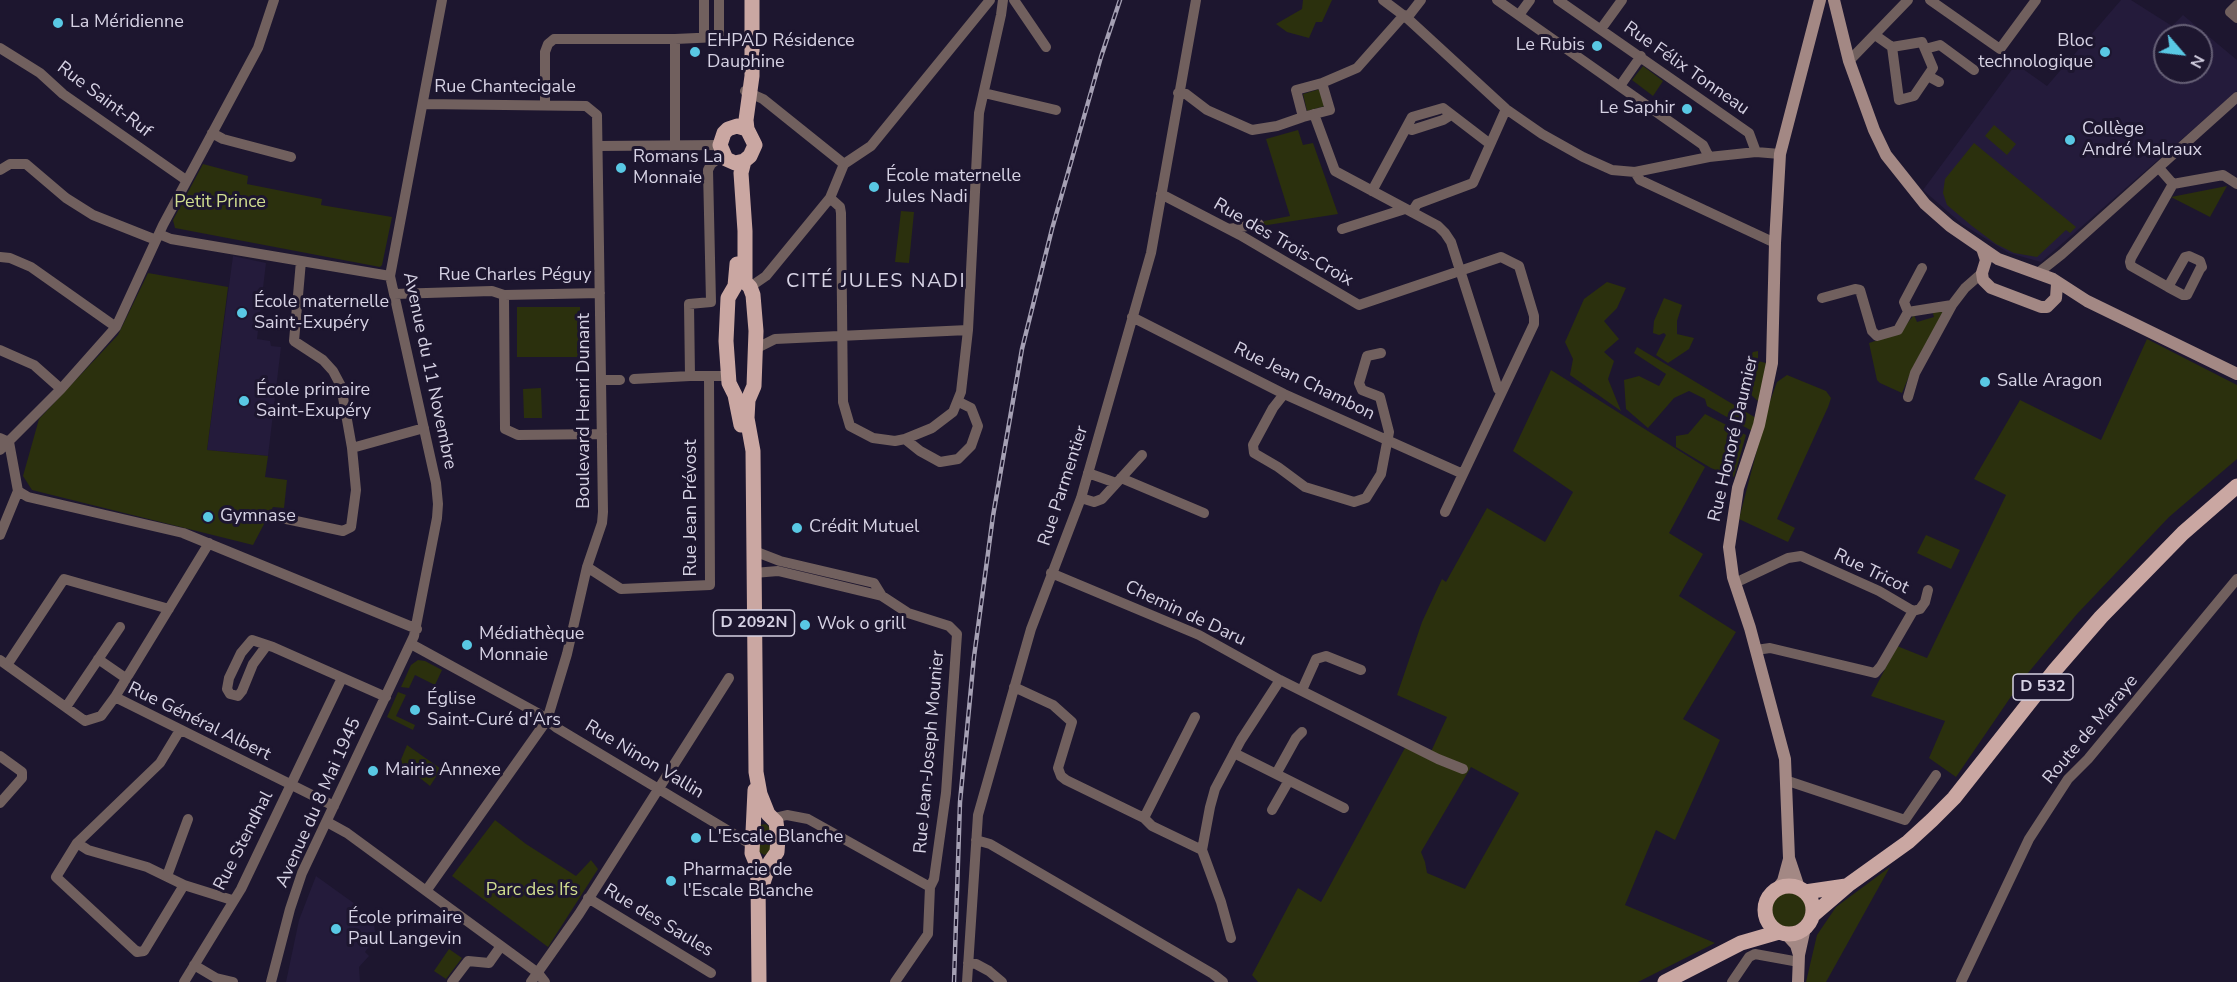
<!DOCTYPE html>
<html>
<head>
<meta charset="utf-8">
<style>
  body { margin:0 }
  #map { position:relative; width:2237px; height:982px; overflow:hidden; background:#1d162f; font-family:"Nunito Sans",sans-serif }
  canvas { display:block }
  .north { position:absolute; left:2153px; top:24px; width:60px; height:60px; box-sizing:border-box; background:#1d162f; border:2px solid #676177; border-radius:50%; rotate:118deg; font-size:16px; font-weight:700; line-height:24px; text-align:center; color:#d6d2e4 }
  .north::after { content:''; display:block; margin:auto; width:21px; height:27px; background:#59c8e4; clip-path:polygon(50% 0,100% 100%,50% 72%,0 100%) }
</style>
</head>
<body>
<div id="map">
<canvas width="2237" height="982"></canvas>
<div class="north">N</div>
</div>
<script>
const context = document.querySelector('canvas').getContext('2d');
context.lineJoin = 'round';
function fillPath(path, color) { context.fillStyle = color; context.fill(path, 'evenodd'); }
const shape = rows => new Path2D(rows.map(r => 'M' + r).join(''));
function strokePath(path, color, width, dash) { context.strokeStyle = color; context.lineWidth = width; context.lineCap = dash ? 'butt' : 'round'; context.setLineDash(dash || []); context.stroke(path); }
function drawText(font, color, halo, rows, align = 'center') {
  context.font = font + ' "Nunito Sans",sans-serif'; context.lineWidth = 6; context.setLineDash([]); context.textBaseline = 'middle'; context.strokeStyle = halo; context.fillStyle = color; for (const [text, x, y, turn = 0] of rows) {
    context.save(); context.translate(x, y); context.rotate((+turn || 0) * Math.PI / 180); context.textAlign = isNaN(turn) ? turn : align; if (halo) context.strokeText(text, 0, 0); context.fillText(text, 0, 0); context.restore();
  }
}
fillPath(shape([
  [2121,0,2131,0,2172,26,2183,15,2237,60,2237,91,2041,262,2009,253,1962,224,1923,190,2016,64,2047,86],
  [2165,36,2201,36,2201,72,2165,72],
  [233,256,266,263,257,339,270,341,271,346,281,347,268,456,207,450],
  [316,876,355,904,356,912,374,924,375,932,369,933,368,938,372,943,365,952,369,956,359,967,360,982,286,982,299,920]
]), '#241b3b');
fillPath(shape([
  [1303,0,1332,0,1322,22,1316,22,1309,38,1287,32,1276,24,1302,9],
  [1643,66,1663,81,1653,96,1632,80],
  [1320,89,1325,106,1307,111,1303,94],
  [1994,125,2016,144,2007,155,1985,136],
  [1298,130,1303,145,1313,143,1338,214,1261,226,1264,221,1290,216,1266,139],
  [1974,143,2076,227,2070,233,2066,230,2037,257,2014,253,1996,244,1972,226,1947,205,1943,193,1945,179],
  [203,164,248,176,247,184,322,199,321,205,392,217,382,265,380,267,175,228,173,220],
  [2227,186,2210,217,2171,197],
  [901,211,914,212,909,263,895,262],
  [148,273,228,287,207,450,268,456,265,477,287,480,284,508,273,507,253,545,32,490,23,476,39,419,118,335],
  [1607,282,1626,288,1617,308,1604,321,1619,339,1604,352,1614,361,1608,379,1621,411,1570,375,1573,359,1565,342,1584,299],
  [1664,298,1682,305,1677,321,1677,334,1694,338,1689,349,1668,363,1656,355,1666,335,1664,333,1659,335,1653,333,1654,321],
  [517,307,580,307,580,357,517,357],
  [1932,310,1944,311,1912,369,1902,393,1880,383,1877,380,1869,343,1899,333,1914,315,1917,322,1934,317],
  [2147,339,2237,385,2237,459,2169,517,2077,614,2023,679,1956,777,1929,758,1945,721,1871,696,1897,646,1927,658,2006,495,1974,479,2020,400,2101,440],
  [1637,347,1756,418,1752,431,1707,406,1705,399,1689,391,1674,398,1648,428,1626,409,1624,380,1639,376,1659,386,1666,374,1634,353],
  [1758,351,1758,361,1766,363,1759,402,1741,386,1743,370,1753,352],
  [1551,370,1705,467,1669,533,1703,554,1679,596,1736,632,1683,719,1720,740,1675,840,1656,830,1625,905,1715,943,1638,982,1258,982,1252,975,1298,888,1321,902,1406,746,1429,756,1447,717,1397,695,1422,622,1442,579,1446,582,1487,508,1545,542,1573,492,1513,451],
  [1471,767,1519,793,1465,889,1427,873,1425,862,1421,852],
  [1787,375,1826,391,1831,398,1828,407,1777,519,1795,528,1788,542,1739,519,1769,404,1777,382],
  [541,388,542,418,524,418,523,389],
  [1705,414,1746,435,1734,477,1711,468,1676,447,1676,436,1688,434],
  [1926,535,1960,550,1951,569,1917,553],
  [418,660,425,661,442,670,435,685,415,675,409,688,401,687,411,665],
  [398,692,406,695,396,716,415,725,413,730,387,717],
  [407,745,441,769,430,786,400,762],
  [495,820,526,844,576,876,591,860,598,869,548,947,452,876],
  [766,824,770,828,771,849,769,853,764,855,758,851,760,825],
  [1890,867,1826,982,1806,982,1817,935,1836,907],
  '1770 909a18 18 0 1 1 36 0a18 18 0 1 1-36 0Z',
  [449,949,462,958,446,979,434,971]
]), '#2b300d');
strokePath(shape([
  [1014,0,1046,47],
  [1383,0,1407,18,1506,109,1542,134,1583,157,1612,170,1635,172,1709,157,1756,152,1780,154],
  [1497,0,1703,145,1709,157],
  [1558,0,1749,133,1756,152],
  [1930,0,2000,49,2036,0],
  [2237,5,2230,12,2237,18],
  [1519,15,1530,0],
  [1407,18,1421,0],
  [1601,29,1622,0],
  [1875,35,1892,47,1899,100,1914,96,1933,68,1922,42,1892,47],
  [704,36,704,0],
  [675,39,675,145],
  [0,48,40,73,63,94,186,180],
  [1925,49,1940,45,1974,70],
  [1849,61,1908,0],
  [1928,76,1939,82],
  [1322,83,1330,110,1303,117,1296,90,1322,83],
  [1322,83,1357,68,1404,15],
  [1620,86,1641,56],
  [745,91,763,99,844,164],
  [984,93,1056,110],
  [1178,93,1186,94,1207,110,1252,130,1277,126,1303,117],
  [423,104,586,106,597,115,603,512,602,523,587,567,567,654,547,720,426,891],
  [545,104,545,52,548,44,554,39,675,39,719,37,719,0],
  [1314,114,1335,171,1438,226,1445,233,1451,242,1498,389,1501,392],
  [1407,128,1412,130,1443,120,1451,115],
  [212,133,223,139,291,157],
  [599,146,720,145],
  [2159,168,2173,184,2223,175,2237,184],
  [0,170,10,164,26,164,66,198,93,215,156,240],
  [1635,172,1640,180,1775,243],
  [1372,191,1412,117,1443,108,1490,144],
  [1161,194,1240,235,1359,305,1501,257,1519,266,1534,316,1534,324,1445,512],
  [830,198,840,207,841,213,843,402,850,426,873,438,895,441,905,439,932,428,953,412,961,392,968,330,979,113,1001,15,1003,0],
  [1412,212,1417,204,1473,183,1506,109],
  [1229,229,1259,224],
  [1342,229,1405,209],
  [159,234,171,239,390,276],
  [0,257,10,258,31,267,116,327],
  [301,261,294,341,323,360,333,371,341,386,352,448],
  [2038,273,2062,254,2237,97],
  [750,287,766,276,830,198,844,164,871,146,990,0],
  [2168,287,2185,257,2189,256,2200,261,2202,267,2200,269,2187,295,2183,295,2168,287,2131,266,2130,262,2131,258,2173,184],
  [394,294,492,291,504,295,600,293],
  [504,295,505,429,518,435,602,434],
  [1822,298,1855,289,1860,290,1872,331,1877,336,1898,330,1908,312,1952,305],
  [1908,312,1904,302,1922,268],
  [1132,317,1284,394,1463,474],
  [755,349,775,339,968,330],
  [0,350,34,365,61,389],
  [690,376,689,304,711,302,708,170,711,164,723,155],
  [634,379,690,376,728,376],
  [602,380,620,380],
  [1284,394,1273,408,1253,445,1254,453,1278,467,1305,487,1354,502,1366,498,1381,474,1389,432,1380,397,1362,390,1359,383,1367,356,1381,353],
  [1908,397,1915,373,1952,305,1965,288,1982,273],
  [0,438,9,442,18,491,0,535],
  [905,439,920,451,940,462,958,459,971,446,978,426,971,408,959,402],
  [0,450,61,389,116,327,163,225,258,48,274,0],
  [1088,473,1116,483],
  [1121,478,1204,513],
  [18,491,28,497,183,533,417,629],
  [1081,498,1094,502,1102,499,1142,455],
  [277,517,343,531,351,527,356,490,352,448,424,428],
  [754,551,780,561,874,583,882,596],
  [587,567,621,589,710,585,709,376],
  [754,573,778,571,882,596,908,613,949,626,957,634,946,793,934,879,930,887],
  [1051,573,1199,635,1280,680,1438,759,1463,769],
  [1735,583,1788,558,1801,556,1879,591,1913,611,1881,666,1875,673,1770,648,1756,650],
  [1913,611,1920,609,1925,602,1928,590],
  [411,644,539,714,557,728,752,845],
  [267,645,253,664,242,691,238,696,230,694,227,689,229,678,241,653,252,640,273,647,386,697],
  [98,659,127,679],
  [0,660,85,721,101,716,115,697,334,806],
  [7,665,64,579,169,609],
  [1014,687,1053,705,1072,722,1058,768,1061,776,1066,780,1144,818,1152,826,1202,850],
  [1302,690,1316,659,1326,656,1361,670],
  [115,697,209,543],
  [66,707,120,627],
  [180,730,160,763,77,843,56,877,137,952,144,951,184,885],
  [1234,753,1344,808],
  [0,756,22,772,22,778,0,803],
  [1276,774,1296,738,1302,732],
  [1788,781,1905,820,1936,775],
  [1272,810,1288,782],
  [774,818,787,815,808,819,930,887,928,934,895,982],
  [1144,818,1195,717],
  [327,822,347,833,538,973,545,982],
  [976,840,990,844,1213,974,1223,982],
  [77,843,88,850,147,867,184,885,232,900],
  [167,876,188,819],
  [588,898,711,973],
  [1231,938,1221,902,1202,850,1210,807,1215,789,1241,740,1280,680],
  [968,963,976,964,989,971,1002,982],
  [194,965,216,978,233,982],
  [184,982,241,889,342,678],
  [271,982,290,909,302,873,414,636,437,518,438,504,436,483,390,276,442,0],
  [452,982,468,961,489,963,501,946],
  [531,982,579,914,729,678],
  [967,982,978,815,1031,629,1081,498,1151,253,1196,0],
  [1732,982,1749,957,1755,954,1799,962],
  [1961,982,2029,839,2068,779,2088,759,2237,579]
]), '#71605e', 10);
strokePath(shape([
  [1834,0,1849,61,1874,130,1886,155,1925,204,1950,226,1998,259,2053,279,2087,301,2237,374],
  [1982,248,1986,260,1982,273,1983,280,1991,288,2041,307,2047,307,2056,298,2057,284],
  [1799,888,1789,858,1785,759,1750,628,1733,577,1729,547,1738,488,1759,425,1772,363,1775,243,1780,154,1820,0],
  [1777,889,1783,881,1789,859],
  [1786,934,1796,945,1799,955],
  [1798,982,1799,955,1805,928]
]), '#a38884', 12);
strokePath(shape([
  [747,129,737,126,728,129,724,133,720,145,726,159,735,163,744,161,750,156,755,145,747,129,746,120,752,76,752,0],
  [744,161,741,173,745,231,745,282,750,287,753,295,756,331,754,386,748,400,747,418,753,451,756,772,760,794,768,814,776,822,778,838,777,852,770,862,759,895],
  [737,264,735,286,728,298,726,341,729,383,735,395,741,425],
  [755,790,752,853,757,865,758,881,759,982],
  '1765 910a24 24 0 1 1 48 0a24 24 0 1 1-48 0Z',
  [1805,892,1846,886],
  [1813,915,1848,885,1908,842,1932,820,1954,798,2055,670,2101,617,2183,533,2237,486],
  [1665,982,1741,943,1779,932]
]), '#caa7a2', 15);
const rail = shape([
  [954,982,960,802,974,657,993,516,1022,349,1052,229,1101,57,1120,0]
]);
strokePath(rail, '#a5a0b4', 4.5);
strokePath(rail, '#1d162f', 2, [7]);
for (const [x, y, r, color] of [
  [58,23,6,"#59c8e4"],
  [1597,46,6,"#59c8e4"],
  [695,52,6,"#59c8e4"],
  [2105,52,6,"#59c8e4"],
  [1687,109,6,"#59c8e4"],
  [2070,140,6,"#59c8e4"],
  [621,168,6,"#59c8e4"],
  [874,187,6,"#59c8e4"],
  [242,313,6,"#59c8e4"],
  [1985,382,6,"#59c8e4"],
  [244,401,6,"#59c8e4"],
  [208,517,6,"#59c8e4"],
  [797,528,6,"#59c8e4"],
  [805,625,6,"#59c8e4"],
  [467,645,6,"#59c8e4"],
  [415,710,6,"#59c8e4"],
  [373,771,6,"#59c8e4"],
  [696,838,6,"#59c8e4"],
  [671,881,6,"#59c8e4"],
  [336,929,6,"#59c8e4"]
]) { const dot = new Path2D(); dot.arc(x, y, r, 0, 2 * Math.PI); context.fillStyle = color; context.fill(dot); strokePath(dot, '#1d162f', 2); }
for (const [x, y, w] of [
  [754,623,81],
  [2043,687,60]
]) { const box = new Path2D(); box.roundRect(x - w / 2, y - 13, w, 26, 4.5); context.fillStyle = '#1d162f'; context.fill(box); strokePath(box, '#d6d2e4', 1.5); }
drawText('bold 16px', '#d6d2e4', null, [
  ["D 2092N",754,623],
  ["D 532",2043,687]
]);
drawText('18px', '#d6d2e4', '#1d162f', [
  ["La Méridienne",70,23],
  ["EHPAD Résidence",707,42],
  ["Dauphine",707,63],
  ["Bloc",2093,42,"right"],
  ["technologique",2093,63,"right"],
  ["Le Rubis",1585,46,"right"],
  ["Le Saphir",1675,109,"right"],
  ["Collège",2082,130],
  ["André Malraux",2082,151],
  ["Romans La",633,158],
  ["Monnaie",633,179],
  ["École maternelle",886,177],
  ["Jules Nadi",886,198],
  ["École maternelle",254,303],
  ["Saint-Exupéry",254,324],
  ["Salle Aragon",1997,382],
  ["École primaire",256,391],
  ["Saint-Exupéry",256,412],
  ["Gymnase",220,517],
  ["Crédit Mutuel",809,528],
  ["Wok o grill",817,625],
  ["Médiathèque",479,635],
  ["Monnaie",479,656],
  ["Église",427,700],
  ["Saint-Curé d'Ars",427,721],
  ["Mairie Annexe",385,771],
  ["L'Escale Blanche",708,838],
  ["Pharmacie de",683,871],
  ["l'Escale Blanche",683,892],
  ["École primaire",348,919],
  ["Paul Langevin",348,940]
], 'left');
drawText('18px', '#d6d2e4', '#1d162f', [
  ["Rue Félix Tonneau",1686,69,35],
  ["Rue Chantecigale",505,88],
  ["Rue Saint-Ruf",104,100,37],
  ["Rue des Trois-Croix",1283,243,30],
  ["Rue Charles Péguy",515,276],
  ["Avenue du 11 Novembre",429,371,78],
  ["Rue Jean Chambon",1304,382,26],
  ["Boulevard Henri Dunant",585,411,-90],
  ["Rue Honoré Daumier",1734,439,-77],
  ["Rue Parmentier",1064,486,-72],
  ["Rue Jean Prévost",692,508,-90],
  ["Rue Tricot",1871,572,26],
  ["Chemin de Daru",1185,614,25],
  ["Rue Général Albert",199,722,26],
  ["Route de Maraye",2091,730,-50],
  ["Rue Jean-Joseph Mounier",930,752,-85],
  ["Rue Ninon Vallin",644,760,31],
  ["Avenue du 8 Mai 1945",319,803,-66],
  ["Rue Stendhal",244,841,-63],
  ["Rue des Saules",658,921,31]
]);
drawText('18px', '#d0dd8f', '#1d162f', [
  ["Petit Prince",220,203],
  ["Parc des Ifs",532,891]
]);
context.letterSpacing = '1.5px';
drawText('20px', '#d6d2e4', '#1d162f', [
  ["CITÉ JULES NADI",876,282]
]);
context.letterSpacing = '0px';
</script>
</body>
</html>
